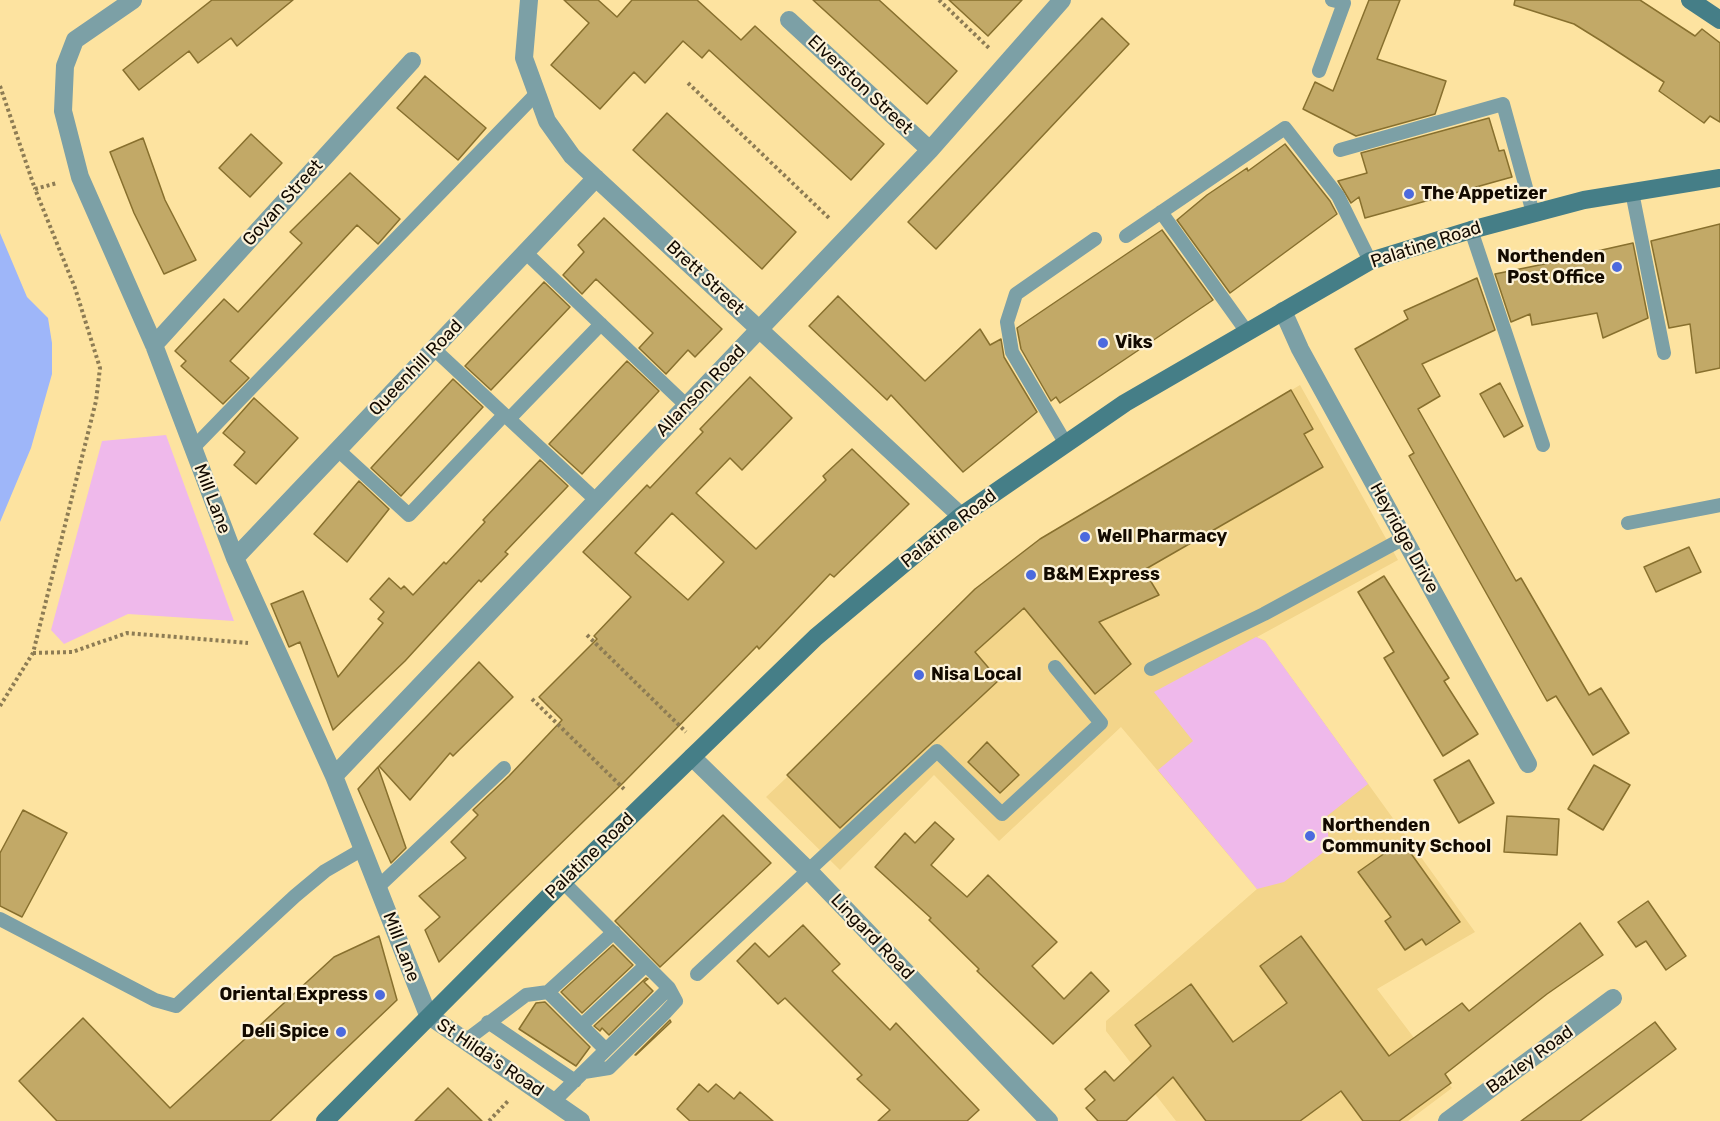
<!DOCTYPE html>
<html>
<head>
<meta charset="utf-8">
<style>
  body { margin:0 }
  canvas { display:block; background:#fde3a0 }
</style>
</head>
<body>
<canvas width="1720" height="1121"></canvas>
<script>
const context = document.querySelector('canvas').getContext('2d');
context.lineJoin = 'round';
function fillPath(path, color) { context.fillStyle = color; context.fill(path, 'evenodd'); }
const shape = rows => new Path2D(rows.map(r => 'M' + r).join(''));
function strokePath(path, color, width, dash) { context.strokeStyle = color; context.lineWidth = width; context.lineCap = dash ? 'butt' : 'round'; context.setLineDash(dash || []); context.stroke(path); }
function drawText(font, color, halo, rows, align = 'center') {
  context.font = font + ' Rubik,sans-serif'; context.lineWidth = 4.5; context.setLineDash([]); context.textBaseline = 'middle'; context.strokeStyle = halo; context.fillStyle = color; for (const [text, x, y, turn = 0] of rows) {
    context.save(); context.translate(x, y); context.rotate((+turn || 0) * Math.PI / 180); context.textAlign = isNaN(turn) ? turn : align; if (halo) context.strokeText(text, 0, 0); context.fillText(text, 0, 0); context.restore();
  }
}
fillPath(shape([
  [1300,385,1398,560,1257,637,1265,641,1475,932,1377,989,1452,1088,1408,1121,1176,1121,1106,1031,1106,1021,1257,889,1121,727,999,841,934,775,840,870,766,797,881,688,1120,492]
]), '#f3d58a');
fillPath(shape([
  [166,435,234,621,128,614,64,644,51,630,102,441],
  [1256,637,1265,641,1368,784,1327,816,1329,848,1284,882,1257,889,1158,770,1193,741,1154,692]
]), '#efb9eb');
fillPath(shape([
  [0,233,27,297,48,318,52,343,52,374,31,448,0,522]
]), '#9eb6f9');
const building = shape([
  [212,0,293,0,237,46,231,38,198,63,189,51,139,90,123,70,212,0],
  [564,0,598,0,617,17,632,0,697,0,741,40,755,26,884,144,851,180,709,50,702,58,683,41,645,83,634,72,600,109,551,65,589,23,564,0],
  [813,0,879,0,957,71,927,104,813,0],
  [949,0,1022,0,988,36,949,0],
  [1369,0,1400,0,1377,59,1446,81,1435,114,1356,136,1303,109,1315,82,1333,91,1369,0],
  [1515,0,1640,0,1695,36,1702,29,1720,43,1720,122,1710,116,1704,123,1659,91,1664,82,1603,42,1574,24,1514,5,1515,0],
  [1102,18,1129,44,936,249,908,222,1102,18],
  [425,76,486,128,458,160,397,108,425,76],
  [667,113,796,232,762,269,633,150,667,113],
  [1489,118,1499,151,1504,150,1512,177,1365,218,1359,197,1351,203,1338,181,1367,173,1361,153,1489,118],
  [251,134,282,163,250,197,219,168,251,134],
  [143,138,165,200,196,260,164,274,134,213,110,152,143,138],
  [1285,144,1330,201,1337,214,1230,293,1177,220,1207,195,1247,168,1248,171,1285,144],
  [350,173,400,219,378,244,357,225,230,361,249,378,223,404,181,366,186,361,175,351,224,299,238,312,302,243,290,232,350,173],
  [604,218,722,329,695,357,688,350,666,374,639,348,653,333,596,279,582,294,563,275,584,252,578,245,604,218],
  [1720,224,1720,368,1696,373,1690,324,1669,328,1651,241,1720,224],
  [1162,230,1213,300,1060,403,1056,397,1051,401,1021,349,1017,328,1162,230],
  [1633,243,1648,318,1603,338,1597,313,1532,325,1530,314,1511,322,1495,274,1584,256,1584,254,1633,243],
  [1477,278,1495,330,1422,364,1440,396,1418,409,1516,581,1521,578,1589,695,1601,688,1629,733,1593,755,1556,696,1547,701,1409,456,1414,453,1355,349,1408,319,1404,311,1477,278],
  [544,282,570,307,491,390,465,366,544,282],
  [838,296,925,381,980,329,990,345,1001,339,1004,357,1037,412,963,472,891,395,887,400,809,326,838,296],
  [627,361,659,391,582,474,549,444,627,361],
  [750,377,792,418,742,470,730,458,696,493,756,549,826,480,823,476,852,449,909,504,834,577,830,574,759,649,757,646,624,782,439,962,425,930,440,917,419,896,466,858,451,842,478,815,473,810,509,776,562,720,539,697,597,639,594,636,631,597,583,552,647,485,650,488,703,432,700,429,750,377],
  [672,513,724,562,688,600,635,553,672,513],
  [453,379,483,407,401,496,371,468,453,379],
  [1500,383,1523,426,1504,437,1480,394,1500,383],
  [1291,390,1313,429,1304,434,1323,467,1144,570,1159,595,1099,622,1131,664,1095,694,1024,608,975,652,999,680,840,828,787,775,975,589,1040,539,1291,390],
  [254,398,298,438,256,484,234,465,245,452,223,433,254,398],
  [540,460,568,486,505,552,508,554,481,582,479,580,405,661,333,730,300,642,289,647,271,604,303,591,338,677,383,623,378,619,384,612,370,599,389,578,401,589,404,586,413,595,444,562,446,564,485,522,483,520,540,460],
  [359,481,389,509,347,562,314,534,359,481],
  [1689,547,1701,572,1656,592,1644,567,1689,547],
  [1384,576,1449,678,1444,681,1478,734,1443,756,1384,658,1394,652,1358,592,1384,576],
  [479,662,513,697,453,756,450,753,410,800,379,766,479,662],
  [987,742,1019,775,1000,793,968,762,987,742],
  [1469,760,1494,803,1459,823,1434,780,1469,760],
  [1594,765,1630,785,1603,830,1568,809,1594,765],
  [378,767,406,848,391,863,358,789,378,767],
  [23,810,67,833,22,917,0,906,0,853,23,810],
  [723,815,771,863,660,967,615,921,723,815],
  [1507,816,1559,819,1557,855,1504,852,1507,816],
  [935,822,954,839,931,865,967,897,988,875,1057,942,1032,966,1064,999,1091,972,1109,991,1053,1044,977,971,979,969,929,920,931,918,875,867,905,833,915,843,935,822],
  [1402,841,1460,922,1426,945,1422,939,1405,950,1385,921,1391,917,1358,872,1402,841],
  [1648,901,1686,956,1666,970,1646,941,1636,947,1618,922,1648,901],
  [1580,923,1603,955,1547,994,1445,1074,1451,1083,1399,1121,1363,1121,1341,1091,1300,1121,1206,1121,1173,1077,1126,1121,1098,1121,1086,1108,1095,1100,1085,1089,1105,1071,1114,1081,1151,1046,1135,1025,1191,984,1233,1042,1287,1003,1260,966,1301,936,1389,1056,1462,1003,1469,1011,1580,923],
  [803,925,840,964,832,971,890,1030,896,1023,979,1110,967,1121,878,1121,890,1110,857,1079,862,1075,785,998,778,1004,737,961,755,943,769,957,803,925],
  [379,936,397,1000,270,1121,57,1121,19,1081,83,1018,170,1108,334,957,379,936],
  [613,945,633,965,582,1013,561,992,613,945],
  [646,978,648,979,644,982,653,991,609,1035,602,1028,600,1031,594,1026,646,978],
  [545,1002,590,1047,576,1066,519,1029,536,1003,545,1002],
  [670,1020,671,1022,636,1055,635,1055,670,1020],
  [1655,1022,1676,1049,1580,1121,1521,1121,1655,1022],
  [699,1084,708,1092,716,1084,734,1099,740,1092,773,1121,690,1121,677,1109,699,1084],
  [448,1088,482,1121,415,1121,448,1088]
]);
fillPath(building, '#c2a967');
strokePath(building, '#88702e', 1.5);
strokePath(shape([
  [939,0,990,49],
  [688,83,830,219],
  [0,86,35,189],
  [587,635,686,732],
  [33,653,72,652,127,633,248,643],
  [532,699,624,789],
  [0,706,33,653,96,401,100,368,75,288,35,189,57,183],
  [489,1121,509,1100]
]), '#8d7c54', 4, [3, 3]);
strokePath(shape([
  [1319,71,1344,3,1332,0],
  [1340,150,1503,104,1533,213],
  [1632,192,1664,353],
  [1161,212,1247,332],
  [1471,230,1543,445],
  [1126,236,1285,128,1338,196,1370,261],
  [525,252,687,406],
  [434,349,597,501],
  [509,419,601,324],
  [1066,444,1012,352,1007,322,1016,294,1095,239],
  [193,448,537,93],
  [338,450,409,515,504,415],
  [1628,523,1720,505],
  [1151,669,1264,614,1404,538],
  [378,887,504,768],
  [0,919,155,1000,176,1006,295,896,325,871,363,849],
  [697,974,937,751,1002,814,1101,723,1055,667],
  [548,992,614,932],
  [488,1022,575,1081],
  [582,1025,646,965],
  [465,1041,526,995,548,992,606,1050],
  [584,1072,609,1068,664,1014,676,1001,669,988],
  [554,1101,669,988,563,882]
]), '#7ca0a6', 14);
strokePath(shape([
  [133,0,75,40,65,66,63,111,80,177,154,345,235,558,334,776,428,1015,581,1121],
  [529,0,524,58,547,121,572,156,961,516],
  [789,20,930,150],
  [1283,311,1300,349,1528,764],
  [154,345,412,61],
  [235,558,596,178],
  [692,757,809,871,1049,1121],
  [334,776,930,150,1062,0],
  [1447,1121,1613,998]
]), '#7ca0a6', 18);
strokePath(shape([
  [1690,0,1720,20],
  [325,1121,563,882,816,637,961,516,1125,403,1370,261,1471,230,1584,200,1720,178]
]), '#457e87', 18);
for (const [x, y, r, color] of [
  [1409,194,6,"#4c6ade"],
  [1617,267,6,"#4c6ade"],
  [1103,343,6,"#4c6ade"],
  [1085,537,6,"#4c6ade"],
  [1031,575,6,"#4c6ade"],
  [919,675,6,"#4c6ade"],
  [1310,836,6,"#4c6ade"],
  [380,995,6,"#4c6ade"],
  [341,1032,6,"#4c6ade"]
]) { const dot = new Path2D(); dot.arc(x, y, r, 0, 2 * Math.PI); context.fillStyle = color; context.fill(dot); strokePath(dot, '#fcf2d8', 2); }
drawText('18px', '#130a00', '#fcf2d8', [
  ["Elverston Street",860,85,43],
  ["Govan Street",283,203,-48],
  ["Palatine Road",1426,245,-18],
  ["Brett Street",705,278,43],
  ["Queenhill Road",416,368,-46],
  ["Allanson Road",701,391,-46],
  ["Mill Lane",212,499,69],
  ["Palatine Road",949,529,-38],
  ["Heyridge Drive",1404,538,61],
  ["Palatine Road",590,856,-44],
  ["Lingard Road",872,937,46],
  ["Mill Lane",401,947,69],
  ["St Hilda's Road",490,1058,34],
  ["Bazley Road",1530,1060,-36]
]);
drawText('bold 18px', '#130a00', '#fcf2d8', [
  ["The Appetizer",1421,194],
  ["Northenden",1605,257,"right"],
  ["Post Office",1605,278,"right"],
  ["Viks",1115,343],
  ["Well Pharmacy",1097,537],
  ["B&M Express",1043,575],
  ["Nisa Local",931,675],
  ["Northenden",1322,826],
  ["Community School",1322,847],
  ["Oriental Express",368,995,"right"],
  ["Deli Spice",329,1032,"right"]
], 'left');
</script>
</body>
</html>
